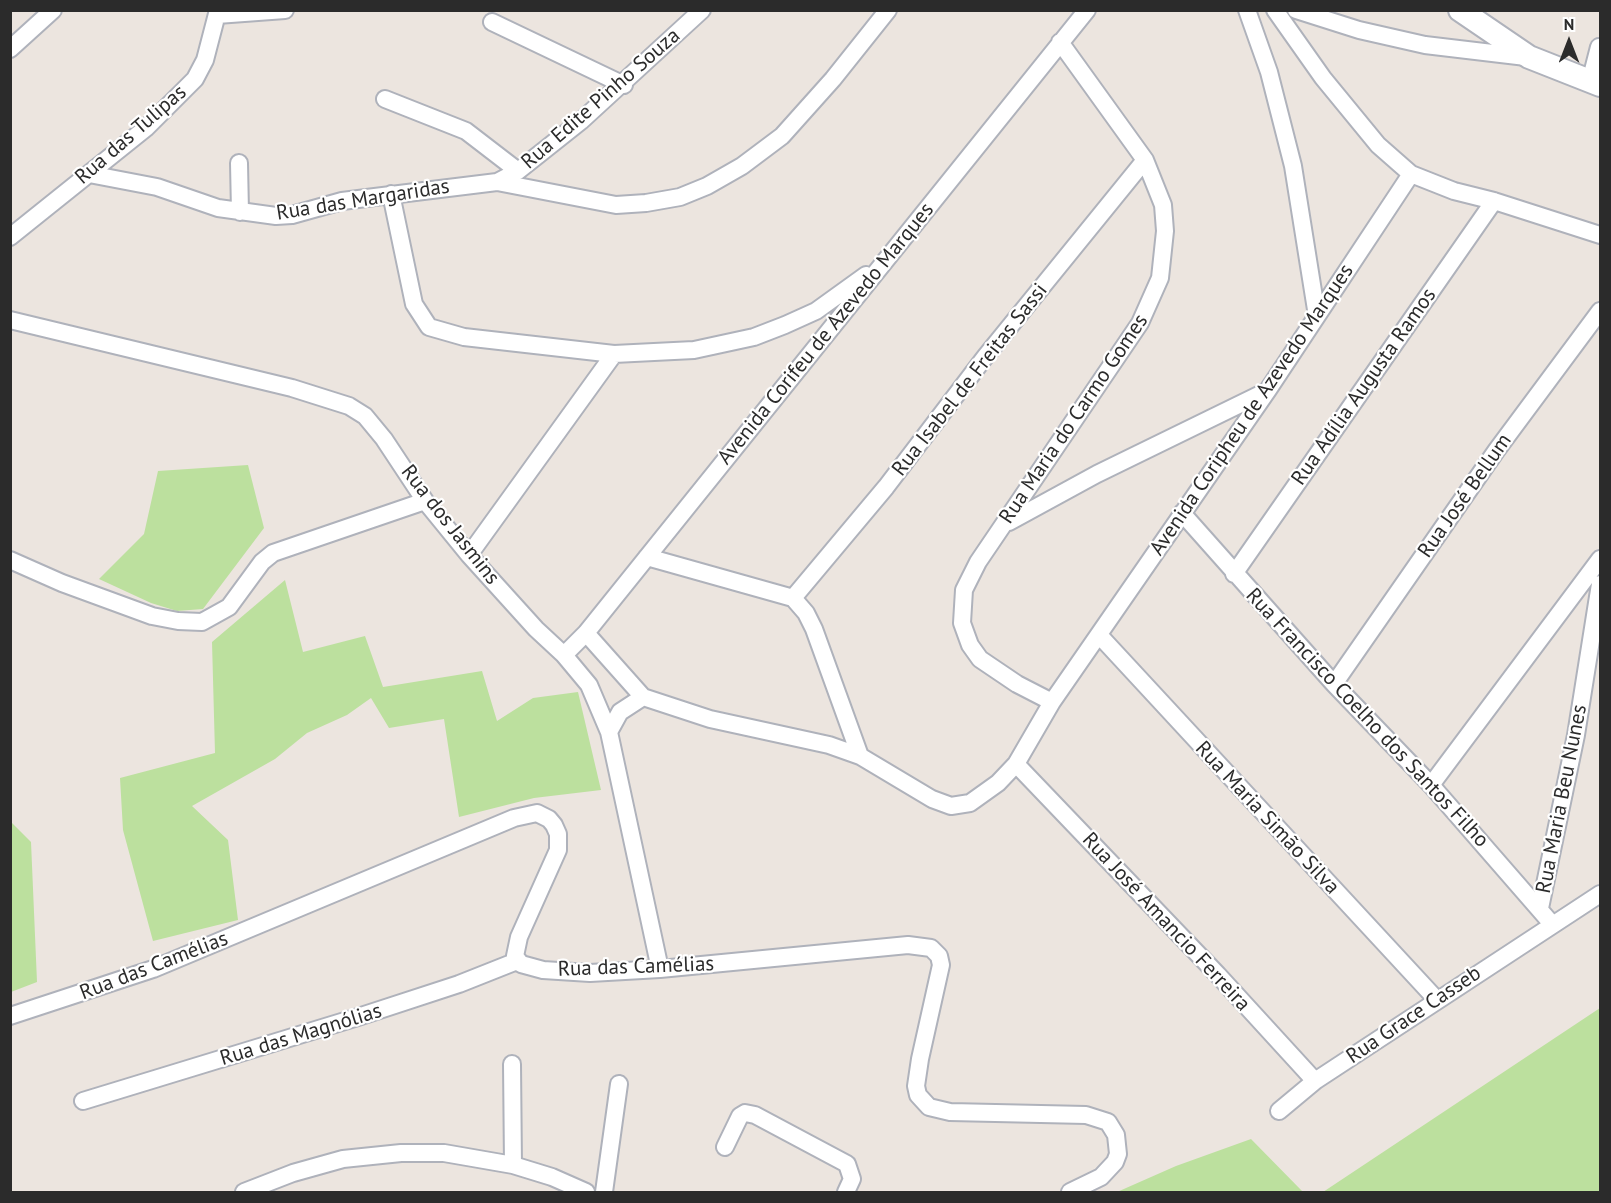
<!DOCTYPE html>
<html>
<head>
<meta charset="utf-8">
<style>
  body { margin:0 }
  #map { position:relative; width:1611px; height:1203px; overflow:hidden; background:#ece5df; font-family:"PT Sans",sans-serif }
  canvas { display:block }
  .frame { position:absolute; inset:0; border:12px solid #2b2b2b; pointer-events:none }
  .north { position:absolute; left:1539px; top:12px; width:60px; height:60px; -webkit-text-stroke:4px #fff; paint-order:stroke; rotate:0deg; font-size:16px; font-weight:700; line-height:24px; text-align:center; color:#2b2b2b }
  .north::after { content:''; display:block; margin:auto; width:21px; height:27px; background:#2b2b2b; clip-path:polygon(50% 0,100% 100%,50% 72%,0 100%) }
</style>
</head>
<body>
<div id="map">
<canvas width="1611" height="1203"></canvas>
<div class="frame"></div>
<div class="north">N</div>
</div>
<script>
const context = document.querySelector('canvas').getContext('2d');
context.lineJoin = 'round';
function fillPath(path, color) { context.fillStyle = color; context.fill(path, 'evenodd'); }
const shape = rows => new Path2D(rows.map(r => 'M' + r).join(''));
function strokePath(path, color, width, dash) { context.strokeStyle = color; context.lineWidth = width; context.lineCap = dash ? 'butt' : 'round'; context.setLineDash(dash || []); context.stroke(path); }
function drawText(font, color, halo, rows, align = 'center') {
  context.font = font + ' "PT Sans",sans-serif'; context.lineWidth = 4.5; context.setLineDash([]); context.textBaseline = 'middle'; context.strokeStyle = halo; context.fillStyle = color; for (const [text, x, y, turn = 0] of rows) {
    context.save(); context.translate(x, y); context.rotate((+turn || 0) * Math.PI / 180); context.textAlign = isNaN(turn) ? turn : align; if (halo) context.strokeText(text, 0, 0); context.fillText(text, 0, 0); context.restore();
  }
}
fillPath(shape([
  [248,465,264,528,203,609,177,611,151,603,99,579,144,534,158,471],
  [285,580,303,652,365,636,383,687,482,671,497,721,533,698,578,692,601,790,534,798,459,817,444,719,389,728,371,698,347,715,307,733,275,759,192,806,228,840,238,920,153,941,123,830,120,778,215,753,212,642],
  [10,821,31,842,37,982,11,992],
  [1600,1008,1600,1192,1323,1192],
  [1251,1139,1303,1192,1117,1192,1176,1166]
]), '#bce09e');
const street = shape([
  [1247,10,1269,72,1293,166,1317,316],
  [1296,10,1359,30,1425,45,1526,57],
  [217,15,285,10],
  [492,22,624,85],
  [10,49,53,10],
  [1590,82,1599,47],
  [385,99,466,131,518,171],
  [239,163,240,212],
  [89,174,157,187,218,208,276,216,292,215,342,201,497,182,616,205,646,203,680,197,707,186,742,166,782,136,833,79,888,10],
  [1411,174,1454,191,1494,201,1600,235],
  [497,182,518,171,581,121,702,10],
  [391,194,414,304,429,327,464,337,614,354,694,350,754,337,785,325,816,311,866,275],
  [10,237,146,128,195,79,205,60,218,10],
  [10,320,292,388,349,406,365,416,384,439,425,501,469,555,536,629,564,655,589,685,609,732,660,969],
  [1182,513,1334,684,1431,785,1552,924],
  [1009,522,1097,474,1267,391],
  [469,555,614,354],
  [647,557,793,598,806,613,814,629,860,756],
  [10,560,62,583,152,616,178,621,202,622,229,607,262,562,273,553,425,501],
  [1234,574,1494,201],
  [793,598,886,487,985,357,1145,160],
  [586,633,643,697],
  [1099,635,1436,999],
  [564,655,586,633,1087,10],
  [1334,684,1496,451,1600,311],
  [1052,702,1017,684,980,659,970,645,962,623,964,590,978,562,1140,323,1160,278,1165,231,1163,205,1145,160,1060,42],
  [609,732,620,712,643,697,710,719,829,745,860,756,932,799,951,806,970,803,998,783,1016,764,1052,702,1268,390,1411,174,1378,145,1323,78,1275,10],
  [1016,764,1218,975,1315,1081],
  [1431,785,1600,559],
  [1540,908,1576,735,1600,584],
  [10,1016,153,969,514,818,537,813,549,819,554,825,558,834,558,850,519,937,515,956,521,964,543,970,590,973,660,969,908,945,931,948,939,956,941,965,920,1059,916,1086,918,1095,929,1107,950,1112,1086,1115,1108,1122,1116,1135,1118,1154,1115,1162,1101,1177,1070,1192],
  [512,1064,513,1165],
  [83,1101,358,1017,459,984,517,961],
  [1279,1111,1315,1081,1600,894],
  [725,1147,740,1116,745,1113,755,1115,847,1164,852,1179,846,1192],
  [244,1192,293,1173,343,1159,401,1153,444,1153,513,1165,552,1177,586,1192],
  [604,1192,619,1084]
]);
const secondary = shape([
  [1460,10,1529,57,1600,85]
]);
strokePath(street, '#afb2bb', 20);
strokePath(secondary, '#afb2bb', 26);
strokePath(street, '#fff', 16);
strokePath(secondary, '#fff', 22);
drawText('21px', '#2b2b2b', '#fff', [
  ["Rua Edite Pinho Souza",601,99,-41],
  ["Rua das Tulipas",131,135,-41],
  ["Rua das Margaridas",363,200,-9],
  ["Avenida Corifeu de Azevedo Marques",826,334,-51],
  ["Rua Isabel de Freitas Sassi",970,380,-52],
  ["Rua Adília Augusta Ramos",1364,387,-55],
  ["Avenida Coripheu de Azevedo Marques",1252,410,-56],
  ["Rua Maria do Carmo Gomes",1074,419,-56],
  ["Rua José Bellum",1465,496,-55],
  ["Rua dos Jasmins",450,525,52],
  ["Rua Francisco Coelho dos Santos Filho",1367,718,47],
  ["Rua Maria Beu Nunes",1562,799,-79],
  ["Rua Maria Simão Silva",1267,818,47],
  ["Rua José Amancio Ferreira",1166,922,47],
  ["Rua das Camélias",154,966,-21],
  ["Rua das Camélias",636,967,-2],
  ["Rua Grace Casseb",1414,1015,-34],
  ["Rua das Magnólias",301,1035,-17]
]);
</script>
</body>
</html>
